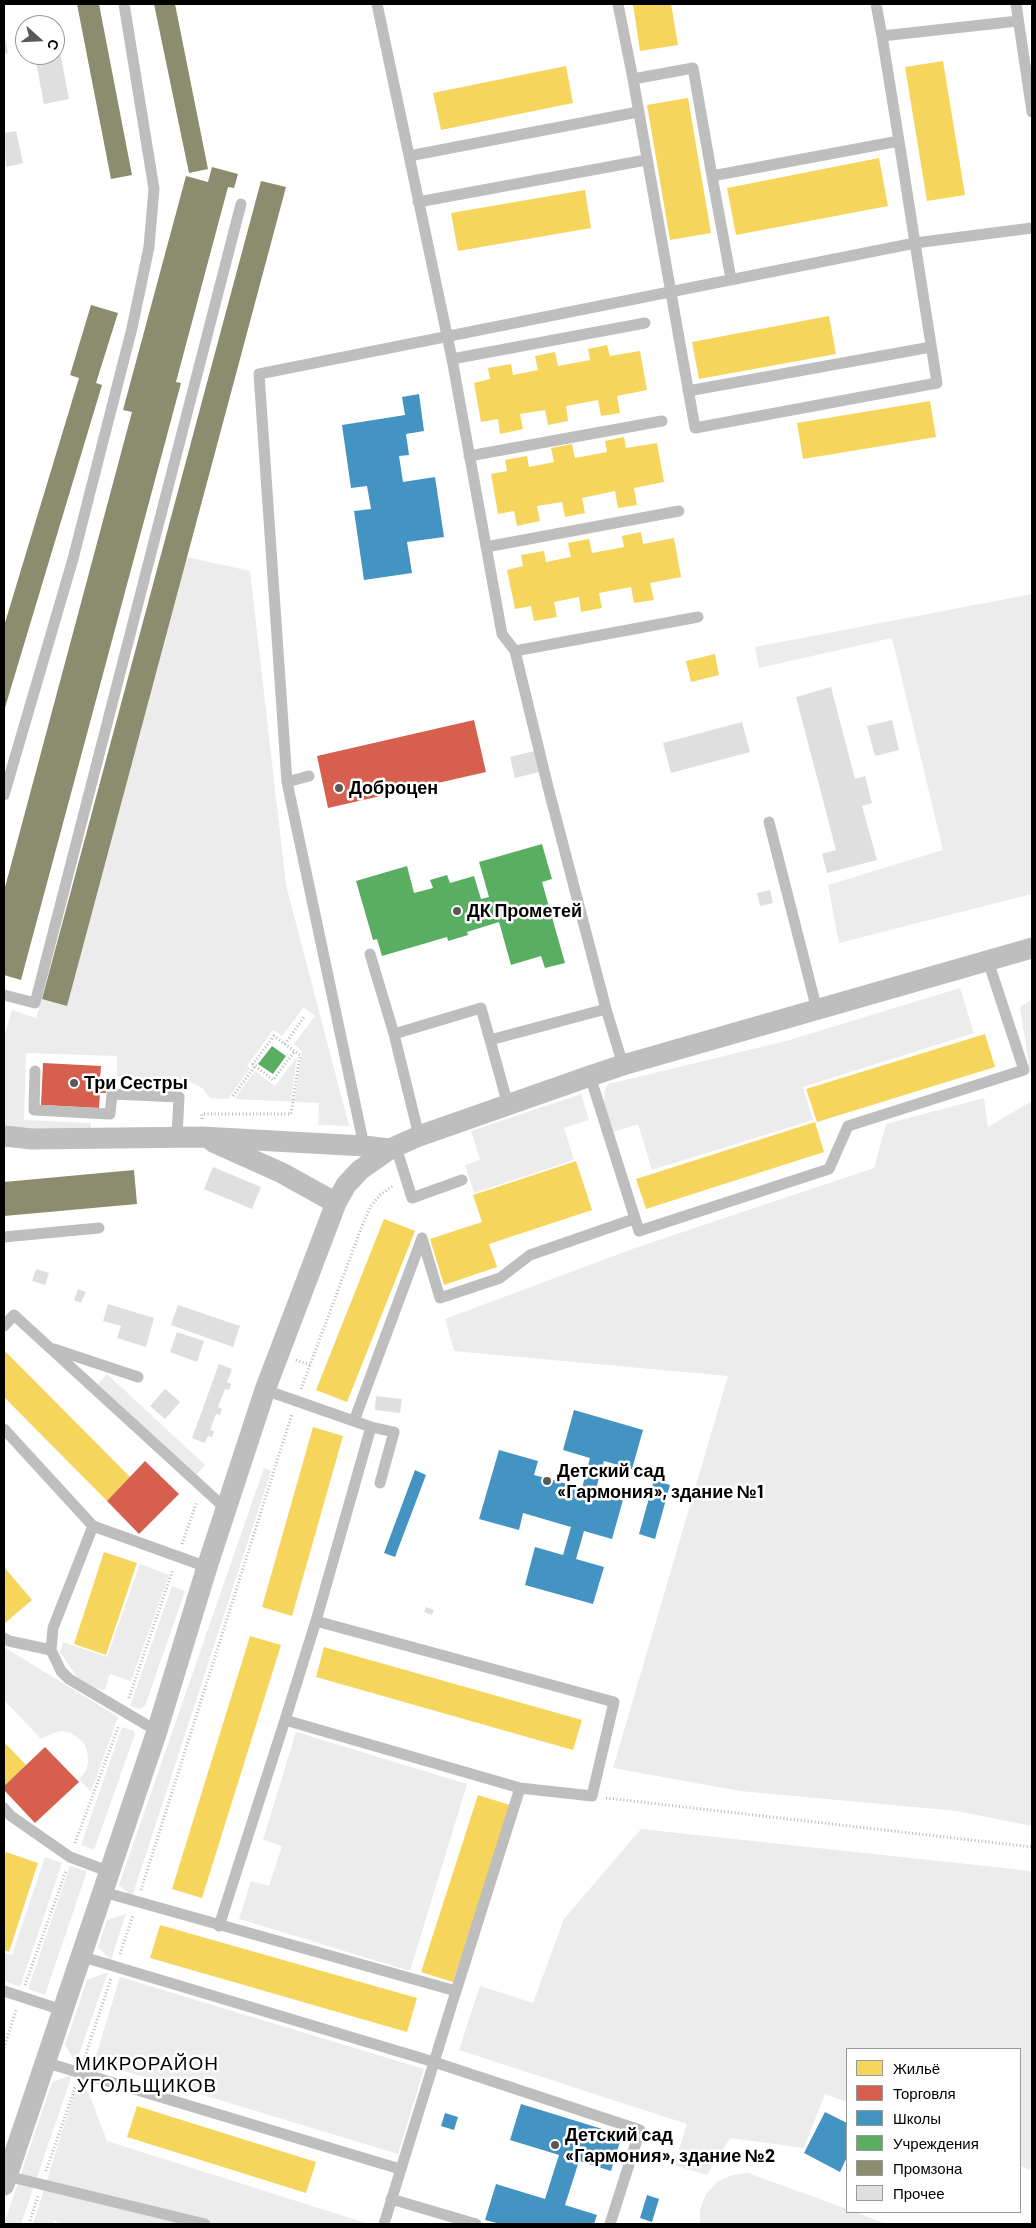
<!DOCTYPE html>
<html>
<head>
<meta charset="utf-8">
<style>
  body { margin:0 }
  #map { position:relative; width:1036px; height:2228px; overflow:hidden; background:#fff; font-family:Barlow,sans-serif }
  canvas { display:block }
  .frame { position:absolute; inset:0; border:5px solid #000; pointer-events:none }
  .legend { position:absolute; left:846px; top:2048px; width:175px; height:165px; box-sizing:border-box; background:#fff; border:1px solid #999; margin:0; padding:6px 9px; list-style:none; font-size:15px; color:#000 }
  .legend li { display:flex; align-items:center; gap:10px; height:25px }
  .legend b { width:25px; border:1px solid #999 }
  .north { position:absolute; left:15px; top:15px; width:50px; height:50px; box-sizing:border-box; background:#fff; border:1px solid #999; border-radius:50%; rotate:110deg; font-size:14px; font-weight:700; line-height:20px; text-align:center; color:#000 }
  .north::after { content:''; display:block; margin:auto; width:18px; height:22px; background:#595959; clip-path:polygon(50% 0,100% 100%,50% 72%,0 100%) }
</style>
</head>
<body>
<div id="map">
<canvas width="1036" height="2228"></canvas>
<div class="frame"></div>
<ul class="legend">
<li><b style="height:14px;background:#f6d55c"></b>Жильё</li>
<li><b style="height:14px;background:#d6604d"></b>Торговля</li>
<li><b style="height:14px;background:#4393c3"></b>Школы</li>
<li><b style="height:14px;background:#5aae61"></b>Учреждения</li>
<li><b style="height:14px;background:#8c8c6e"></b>Промзона</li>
<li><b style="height:14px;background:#dfdfdf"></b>Прочее</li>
</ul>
<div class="north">С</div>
</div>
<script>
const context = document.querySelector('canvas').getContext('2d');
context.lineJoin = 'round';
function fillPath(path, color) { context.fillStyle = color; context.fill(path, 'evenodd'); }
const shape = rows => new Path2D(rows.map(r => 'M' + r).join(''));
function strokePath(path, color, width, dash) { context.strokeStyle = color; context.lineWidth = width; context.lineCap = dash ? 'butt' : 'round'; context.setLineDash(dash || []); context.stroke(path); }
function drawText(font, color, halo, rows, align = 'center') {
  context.font = font + ' Barlow,sans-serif'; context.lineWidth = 5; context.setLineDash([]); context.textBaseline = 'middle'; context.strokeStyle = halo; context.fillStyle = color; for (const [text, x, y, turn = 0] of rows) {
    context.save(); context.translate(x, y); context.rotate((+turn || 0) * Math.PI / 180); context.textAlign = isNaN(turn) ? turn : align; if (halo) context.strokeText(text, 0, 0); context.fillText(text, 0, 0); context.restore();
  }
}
fillPath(shape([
  [187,557,250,571,286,885,349,1126,318,1125,319,1103,236,1099,236,1096,255,1071,275,1086,297,1057,291,1099,295,1099,302,1051,294,1044,315,1016,304,1007,282,1036,273,1030,247,1066,250,1068,228,1099,210,1098,202,1088,186,1080,117,1077,117,1056,26,1053,24,1120,91,1123,91,1131,4,1129,4,1037,12,1010,36,1018],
  [1032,594,1032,894,839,943,828,885,943,850,892,638,759,668,755,647],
  [960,988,974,1033,803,1087,813,1120,652,1170,638,1124,613,1132,604,1102,605,1088,609,1084,786,1041],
  [1032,999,1032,1084,1020,1007],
  [581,1094,589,1120,564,1128,574,1160,474,1193,465,1165,480,1160,471,1131],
  [984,1098,988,1127,1032,1101,1032,1826,957,1811,740,1791,613,1768,728,1376,454,1351,445,1319,635,1248,874,1168,886,1124],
  [107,1374,205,1465,196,1475,98,1384],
  [264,1468,271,1471,132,1897,119,1885],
  [140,1564,169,1575,131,1681,110,1674,104,1691,81,1683,60,1652,63,1642,107,1657],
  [172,1586,185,1591,145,1706,140,1709,130,1706],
  [4,1647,118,1717,91,1792,79,1779,86,1771,88,1762,87,1749,82,1741,71,1733,62,1731,53,1733,41,1739,4,1700],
  [122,1727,134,1731,135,1734,94,1850,81,1845],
  [296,1732,467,1784,410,1971,239,1919,251,1881,269,1886,282,1846,263,1840],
  [641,1829,1032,1871,1032,2171,1020,2166,1020,2049,847,2049,847,2102,825,2094,804,2148,730,2138,707,2175,674,2165,687,2124,459,2050,480,1986,533,2003,564,1919],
  [45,1857,62,1863,20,1987,4,1981,4,1953,12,1955],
  [70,1866,87,1871,45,1995,28,1989],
  [126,1914,111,1960,98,1947,107,1920],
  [108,1972,76,2063,65,2045,87,1980],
  [120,1977,424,2069,398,2154,94,2062],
  [72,2075,21,2224,4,2224,52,2082],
  [76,2088,88,2091,107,2141,369,2224,63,2224,54,2221,53,2224,33,2224],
  [748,2173,847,2209,847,2212,856,2212,886,2224,700,2224,700,2210,706,2194,717,2182,732,2175]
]), '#ececec');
fillPath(shape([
  [633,4,671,4,678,45,640,51],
  [943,61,965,195,927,201,905,67],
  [566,66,573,103,441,130,433,93],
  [688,98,711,233,670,240,647,105],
  [879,158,888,206,736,235,727,188],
  [585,190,591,228,458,251,451,213],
  [829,316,836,354,699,379,692,342],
  [607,345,610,356,640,351,647,390,617,396,620,413,601,416,598,400,566,406,568,421,548,425,545,410,520,414,523,429,500,434,498,419,481,422,474,383,490,379,488,368,511,364,513,375,538,370,535,356,555,352,558,366,590,360,588,349],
  [930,401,936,437,803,459,797,423],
  [624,437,626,448,657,443,664,482,634,488,637,505,618,508,615,491,582,498,585,513,565,517,562,502,537,506,540,521,517,526,514,511,498,514,491,474,507,471,505,460,527,456,529,467,554,462,551,448,572,444,575,458,607,452,605,441],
  [641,532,643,544,674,538,681,577,650,583,654,600,634,603,631,587,599,593,602,608,581,612,579,597,554,602,557,617,534,621,531,606,515,609,507,570,523,566,521,555,544,551,546,562,571,557,568,543,589,539,592,553,624,547,622,536],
  [715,654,719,675,691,682,686,661],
  [985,1034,995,1067,817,1122,806,1089],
  [815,1122,824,1152,646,1209,636,1179],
  [576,1161,592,1210,489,1244,497,1267,444,1285,430,1239,482,1222,473,1195],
  [384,1219,415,1231,347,1402,316,1390],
  [4,1350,130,1477,107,1501,4,1397],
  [313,1427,343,1436,292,1616,262,1607],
  [104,1552,137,1563,106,1655,74,1644],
  [4,1567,32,1600,5,1623,4,1621],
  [250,1636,281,1645,202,1898,172,1889],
  [324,1647,582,1720,573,1750,316,1677],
  [4,1742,26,1765,4,1786],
  [478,1795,510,1805,453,1982,421,1972],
  [6,1852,38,1863,9,1952,4,1950,4,1858],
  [160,1925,417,1998,407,2032,150,1958],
  [137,2106,316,2162,306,2193,127,2137]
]), '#f6d55c');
fillPath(shape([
  [474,720,486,772,328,808,317,756],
  [43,1063,101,1066,100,1080,107,1080,106,1093,100,1093,99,1108,41,1105],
  [145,1461,179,1494,139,1534,107,1501],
  [45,1747,79,1782,35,1823,4,1790,4,1786]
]), '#d6604d');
fillPath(shape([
  [419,394,424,431,406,434,409,455,399,456,403,482,435,477,444,537,407,542,412,573,364,580,354,511,371,509,367,486,351,488,342,425,405,415,402,397],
  [574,1410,643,1430,632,1469,604,1461,595,1492,623,1500,612,1539,584,1531,576,1559,604,1567,593,1604,525,1585,535,1547,563,1555,571,1527,523,1513,519,1530,479,1519,499,1450,538,1461,534,1475,582,1488,590,1458,563,1450],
  [415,1470,426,1475,395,1557,384,1553],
  [654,1480,670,1485,655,1539,639,1534],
  [521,2104,622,2135,611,2171,579,2161,565,2205,597,2215,594,2224,501,2224,485,2220,496,2184,545,2199,559,2155,510,2140],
  [825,2112,847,2123,847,2157,840,2172,804,2153],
  [445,2113,458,2117,454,2130,441,2126],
  [647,2195,659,2199,652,2222,640,2218]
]), '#4393c3');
fillPath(shape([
  [542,844,552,879,542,882,565,963,545,968,541,956,511,965,499,922,467,932,468,935,448,941,447,937,382,956,377,939,373,940,356,881,407,866,414,893,433,888,430,880,447,875,450,883,474,876,481,899,489,897,479,862],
  [272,1046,286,1056,273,1074,258,1064]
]), '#5aae61');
fillPath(shape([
  [77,4,99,4,132,175,111,179],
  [154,4,175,4,208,169,189,173],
  [212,167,238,174,234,188,228,187,176,382,181,383,21,980,4,975,4,891,132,412,123,410,186,176,208,182],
  [261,181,286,187,67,1006,42,999],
  [91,305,118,313,96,383,102,385,4,711,4,626,79,378,70,375],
  [134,1170,137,1204,4,1216,4,1182]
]), '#8c8c6e');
fillPath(shape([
  [4,32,8,53,4,54],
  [60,52,69,99,44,104,35,57,55,55,55,53],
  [16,131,23,163,6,167,4,133],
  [831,687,855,779,865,776,872,803,862,806,877,860,827,873,822,854,836,850,796,697],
  [892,720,899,750,875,756,867,726],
  [742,722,750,752,671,773,663,743],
  [534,751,539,772,515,778,510,757],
  [770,890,773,903,760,906,757,893],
  [213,1167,261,1187,252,1209,204,1189],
  [36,1269,49,1273,45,1285,32,1281],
  [78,1289,86,1292,81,1303,74,1300],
  [108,1304,154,1318,146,1347,117,1338,121,1326,103,1321],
  [178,1305,240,1326,233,1347,171,1325],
  [177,1332,204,1341,197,1362,170,1352],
  [219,1364,232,1369,227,1382,231,1384,229,1390,225,1389,218,1407,222,1409,220,1415,216,1414,210,1430,214,1431,212,1437,208,1436,205,1443,192,1438],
  [165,1389,180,1402,165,1419,150,1406],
  [376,1396,402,1399,400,1413,375,1410],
  [426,1607,434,1610,432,1615,424,1612]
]), '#dfdfdf');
strokePath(shape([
  [285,1044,304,1017],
  [233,1096,255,1066],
  [202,1119,202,1114,291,1114,300,1055,274,1036,253,1064,273,1080,295,1051],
  [296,1360,310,1365],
  [301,1389,362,1226,371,1206,380,1195,393,1186],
  [182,1544,197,1501],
  [129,1698,173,1569],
  [606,1798,1032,1847],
  [75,1843,119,1725],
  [141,1890,292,1414],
  [120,1954,133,1915],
  [25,1985,66,1871],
  [4,2048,16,2010],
  [84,2060,111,1978],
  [46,2171,76,2085],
  [29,2224,38,2196]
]), '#b9b9b9', 3, [1, 2.5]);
strokePath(shape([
  [377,4,452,359,502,634,515,651,548,787,606,1009],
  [618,4,633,79],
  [876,4,882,36,899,141,915,243,937,383,695,428,633,79,693,68,712,176,899,141],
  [1016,4,1032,112],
  [882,36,1018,21],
  [409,156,638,112],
  [712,176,731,279],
  [418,202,646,160],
  [452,359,645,323],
  [688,391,931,347],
  [469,456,662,421],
  [486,547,679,511],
  [515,651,698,617],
  [309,776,287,782,364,1146],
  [287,782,259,374,915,243,1032,228],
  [4,795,73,559,132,328,149,247,154,189,124,4],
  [769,822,817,1010],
  [370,954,394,1034],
  [4,995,35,1003,241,204],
  [490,1040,508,1105],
  [35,1071,34,1110,110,1114,112,1094,179,1097,177,1137],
  [590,1076,639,1231,829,1169,848,1126,1024,1070,988,961],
  [419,1136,394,1034,481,1008,490,1040,606,1009,623,1065],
  [396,1147,412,1198,462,1180],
  [4,1237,99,1228],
  [422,1238,440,1298,500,1278,530,1255,634,1219],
  [4,1326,14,1315,226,1509],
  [54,1349,138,1377],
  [354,1421,422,1238],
  [371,1427,394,1432,380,1483],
  [4,1429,93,1526,207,1567],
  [93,1526,53,1628,51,1650,61,1671,69,1679,157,1731],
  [4,1638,9,1641,51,1650],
  [285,1720,316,1621],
  [4,1808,11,1816,70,1857,110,1872],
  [103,1892,456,1991,520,1788],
  [219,1926,285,1720,520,1788,592,1796,614,1702,316,1621,371,1427,265,1390],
  [80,1956,434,2062,640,2130,610,2224],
  [4,1991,62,2010],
  [44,2062,400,2169],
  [7,2176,205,2224],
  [391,2199,476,2224],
  [384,2224,456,1991]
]), '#bebebe', 11);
strokePath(shape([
  [4,1136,32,1139,202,1137,364,1146,390,1149],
  [213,1142,282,1173,336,1203],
  [4,2185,157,1731,207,1567,265,1390,336,1203,346,1185,360,1170,390,1149,419,1136,590,1076,623,1065,1032,948]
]), '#bebebe', 21);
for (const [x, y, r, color] of [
  [339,788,5,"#595959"],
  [457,911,5,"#595959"],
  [74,1083,5,"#595959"],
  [547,1481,5,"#595959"],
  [555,2145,5,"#595959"]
]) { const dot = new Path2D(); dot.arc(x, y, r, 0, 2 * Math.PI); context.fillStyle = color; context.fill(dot); strokePath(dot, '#fff', 2); }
drawText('bold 18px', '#000', '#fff', [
  ["Доброцен",349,788],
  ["ДК Прометей",467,911],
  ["Три Сестры",84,1083],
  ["Детский сад",557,1471],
  ["«Гармония», здание №1",557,1492],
  ["Детский сад",565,2135],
  ["«Гармония», здание №2",565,2156]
], 'left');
context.letterSpacing = '1px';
drawText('19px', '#000', '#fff', [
  ["МИКРОРАЙОН",147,2064],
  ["УГОЛЬЩИКОВ",147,2086]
]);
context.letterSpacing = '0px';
</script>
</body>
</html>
